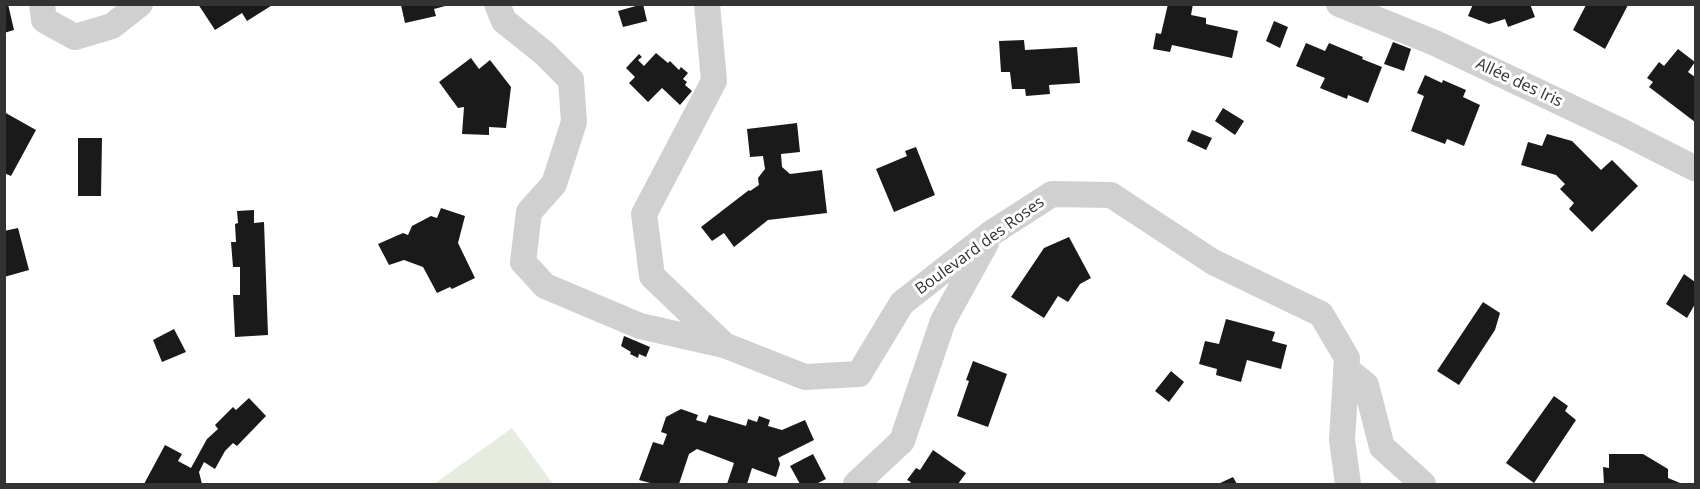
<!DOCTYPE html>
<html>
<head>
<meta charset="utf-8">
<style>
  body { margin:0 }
  #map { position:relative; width:1700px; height:489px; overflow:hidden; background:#fff; font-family:"Open Sans",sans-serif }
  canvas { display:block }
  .frame { position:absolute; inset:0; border:6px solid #333; pointer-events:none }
</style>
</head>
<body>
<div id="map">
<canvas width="1700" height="489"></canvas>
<div class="frame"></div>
</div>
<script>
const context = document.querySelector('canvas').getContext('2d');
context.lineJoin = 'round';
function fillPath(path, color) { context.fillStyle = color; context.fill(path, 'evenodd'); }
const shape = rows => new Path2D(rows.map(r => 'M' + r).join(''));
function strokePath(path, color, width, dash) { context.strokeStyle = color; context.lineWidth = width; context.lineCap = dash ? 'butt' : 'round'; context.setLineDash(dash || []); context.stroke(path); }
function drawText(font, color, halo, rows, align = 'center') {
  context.font = font + ' "Open Sans",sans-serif'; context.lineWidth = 6; context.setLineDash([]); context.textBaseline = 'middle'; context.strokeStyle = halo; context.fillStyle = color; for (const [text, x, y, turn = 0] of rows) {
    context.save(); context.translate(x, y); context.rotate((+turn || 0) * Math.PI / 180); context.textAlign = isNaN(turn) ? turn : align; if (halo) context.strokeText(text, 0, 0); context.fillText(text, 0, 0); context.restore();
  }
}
fillPath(shape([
  [512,428,553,484,434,484]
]), '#e6ecdf');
fillPath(shape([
  [4,4,8,4,14,30,4,33],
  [198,4,274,4,247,21,242,13,215,30],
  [643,4,647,21,623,27,618,11],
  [1168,4,1193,4,1191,15,1206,18,1206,24,1238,31,1232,58,1172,45,1170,52,1153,49,1156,33,1161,34],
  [1473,4,1530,4,1535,17,1508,27,1505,19,1489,24,1468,16],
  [401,5,449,5,434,9,436,16,405,23],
  [1586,5,1628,5,1605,49,1573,30],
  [1274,21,1288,27,1280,48,1266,41],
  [1024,40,1025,50,1077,47,1080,83,1049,85,1050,94,1026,96,1025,89,1012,89,1010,72,1001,72,999,41],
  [1393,42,1411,49,1404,71,1384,64],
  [1306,43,1325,51,1329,43,1363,57,1362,59,1382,67,1368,103,1348,95,1347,99,1320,88,1325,78,1296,66],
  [1678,49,1695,62,1688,72,1695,77,1695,122,1649,87,1653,82,1647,78,1659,62,1664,66],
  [656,53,668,63,670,61,679,70,681,67,688,73,683,79,687,82,685,85,692,91,680,105,662,88,648,102,629,83,635,77,626,68,639,54,642,57,638,60,644,66],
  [471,58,479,69,490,60,511,87,506,128,489,127,489,135,462,134,464,107,458,108,439,82],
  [1425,75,1442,83,1443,80,1466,90,1463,97,1480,105,1464,146,1447,139,1445,144,1411,131,1424,96,1417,93],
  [1223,108,1244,121,1235,135,1215,121],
  [4,112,36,130,11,176,4,173],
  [797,123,800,152,781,154,782,167,790,174,822,170,827,213,768,220,734,247,724,233,712,241,701,227,749,190,750,191,759,185,758,178,765,169,763,156,750,157,747,129],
  [1192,130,1212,138,1206,150,1187,141],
  [1547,134,1572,141,1601,170,1612,160,1638,186,1592,232,1569,209,1574,203,1560,189,1565,184,1556,175,1521,165,1528,142,1542,146],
  [78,138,102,138,101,196,78,196],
  [916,147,935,195,894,212,876,169,907,156,905,151],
  [441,208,465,216,458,243,475,278,452,289,450,287,437,293,423,267,404,260,389,265,378,244,403,233,408,235,412,226,431,216,437,218],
  [254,210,254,223,264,222,268,335,235,337,233,295,240,295,240,267,233,267,231,242,236,242,235,224,238,223,237,211],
  [18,228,29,270,4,277,4,231],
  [1069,237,1091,278,1080,284,1068,302,1058,296,1044,318,1011,297,1044,248],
  [1684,274,1695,282,1695,304,1687,318,1666,304],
  [1483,302,1500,313,1495,330,1459,385,1437,371],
  [1226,319,1275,332,1272,341,1287,345,1281,369,1247,360,1241,382,1216,375,1217,369,1199,364,1205,341,1219,344],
  [174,329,186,352,162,362,153,340],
  [624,336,650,347,646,357,639,354,638,358,630,354,631,352,621,346],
  [973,361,1007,374,988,427,957,416,969,381,966,380],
  [1171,371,1184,382,1169,402,1155,391],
  [1554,396,1568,406,1565,411,1576,420,1534,483,1506,463],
  [249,398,266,416,237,446,233,443,225,451,215,469,204,462,199,472,202,484,144,484,165,445,182,454,178,461,191,468,207,439,218,429,215,425,233,407,236,410],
  [681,409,698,415,696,420,706,423,709,415,746,426,748,419,757,422,759,416,770,420,768,426,782,430,805,420,814,440,778,458,780,464,776,477,752,468,747,484,727,484,734,463,697,449,689,454,679,484,654,484,639,480,653,442,663,445,667,434,661,432,666,417],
  [933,450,966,473,958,484,909,484,911,482,907,480,916,468,920,470],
  [813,454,826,479,816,484,800,484,790,466],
  [1609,454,1643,454,1668,469,1668,478,1680,483,1679,484,1604,484,1603,467,1609,468],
  [1233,477,1237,484,1218,484]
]), '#1a1a1a');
strokePath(shape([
  [42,4,44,20,75,37,112,26,140,4],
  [497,4,504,21,544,53,571,80,574,122,554,184,529,212,523,262,545,286,640,326,724,345],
  [707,4,714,81,644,214,652,276,724,345,805,377,859,374,902,303,990,234,1052,194,1111,195,1213,262,1321,314,1347,358,1342,440,1348,484],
  [1339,4,1435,43,1623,132,1696,169],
  [1346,369,1366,385,1382,447,1423,484],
  [856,484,902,441,943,321,986,243]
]), '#d0d0d0', 26);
drawText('16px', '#333', '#fff', [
  ["Allée des Iris",1519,83,25],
  ["Boulevard des Roses",980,246,-36]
]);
</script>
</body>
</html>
